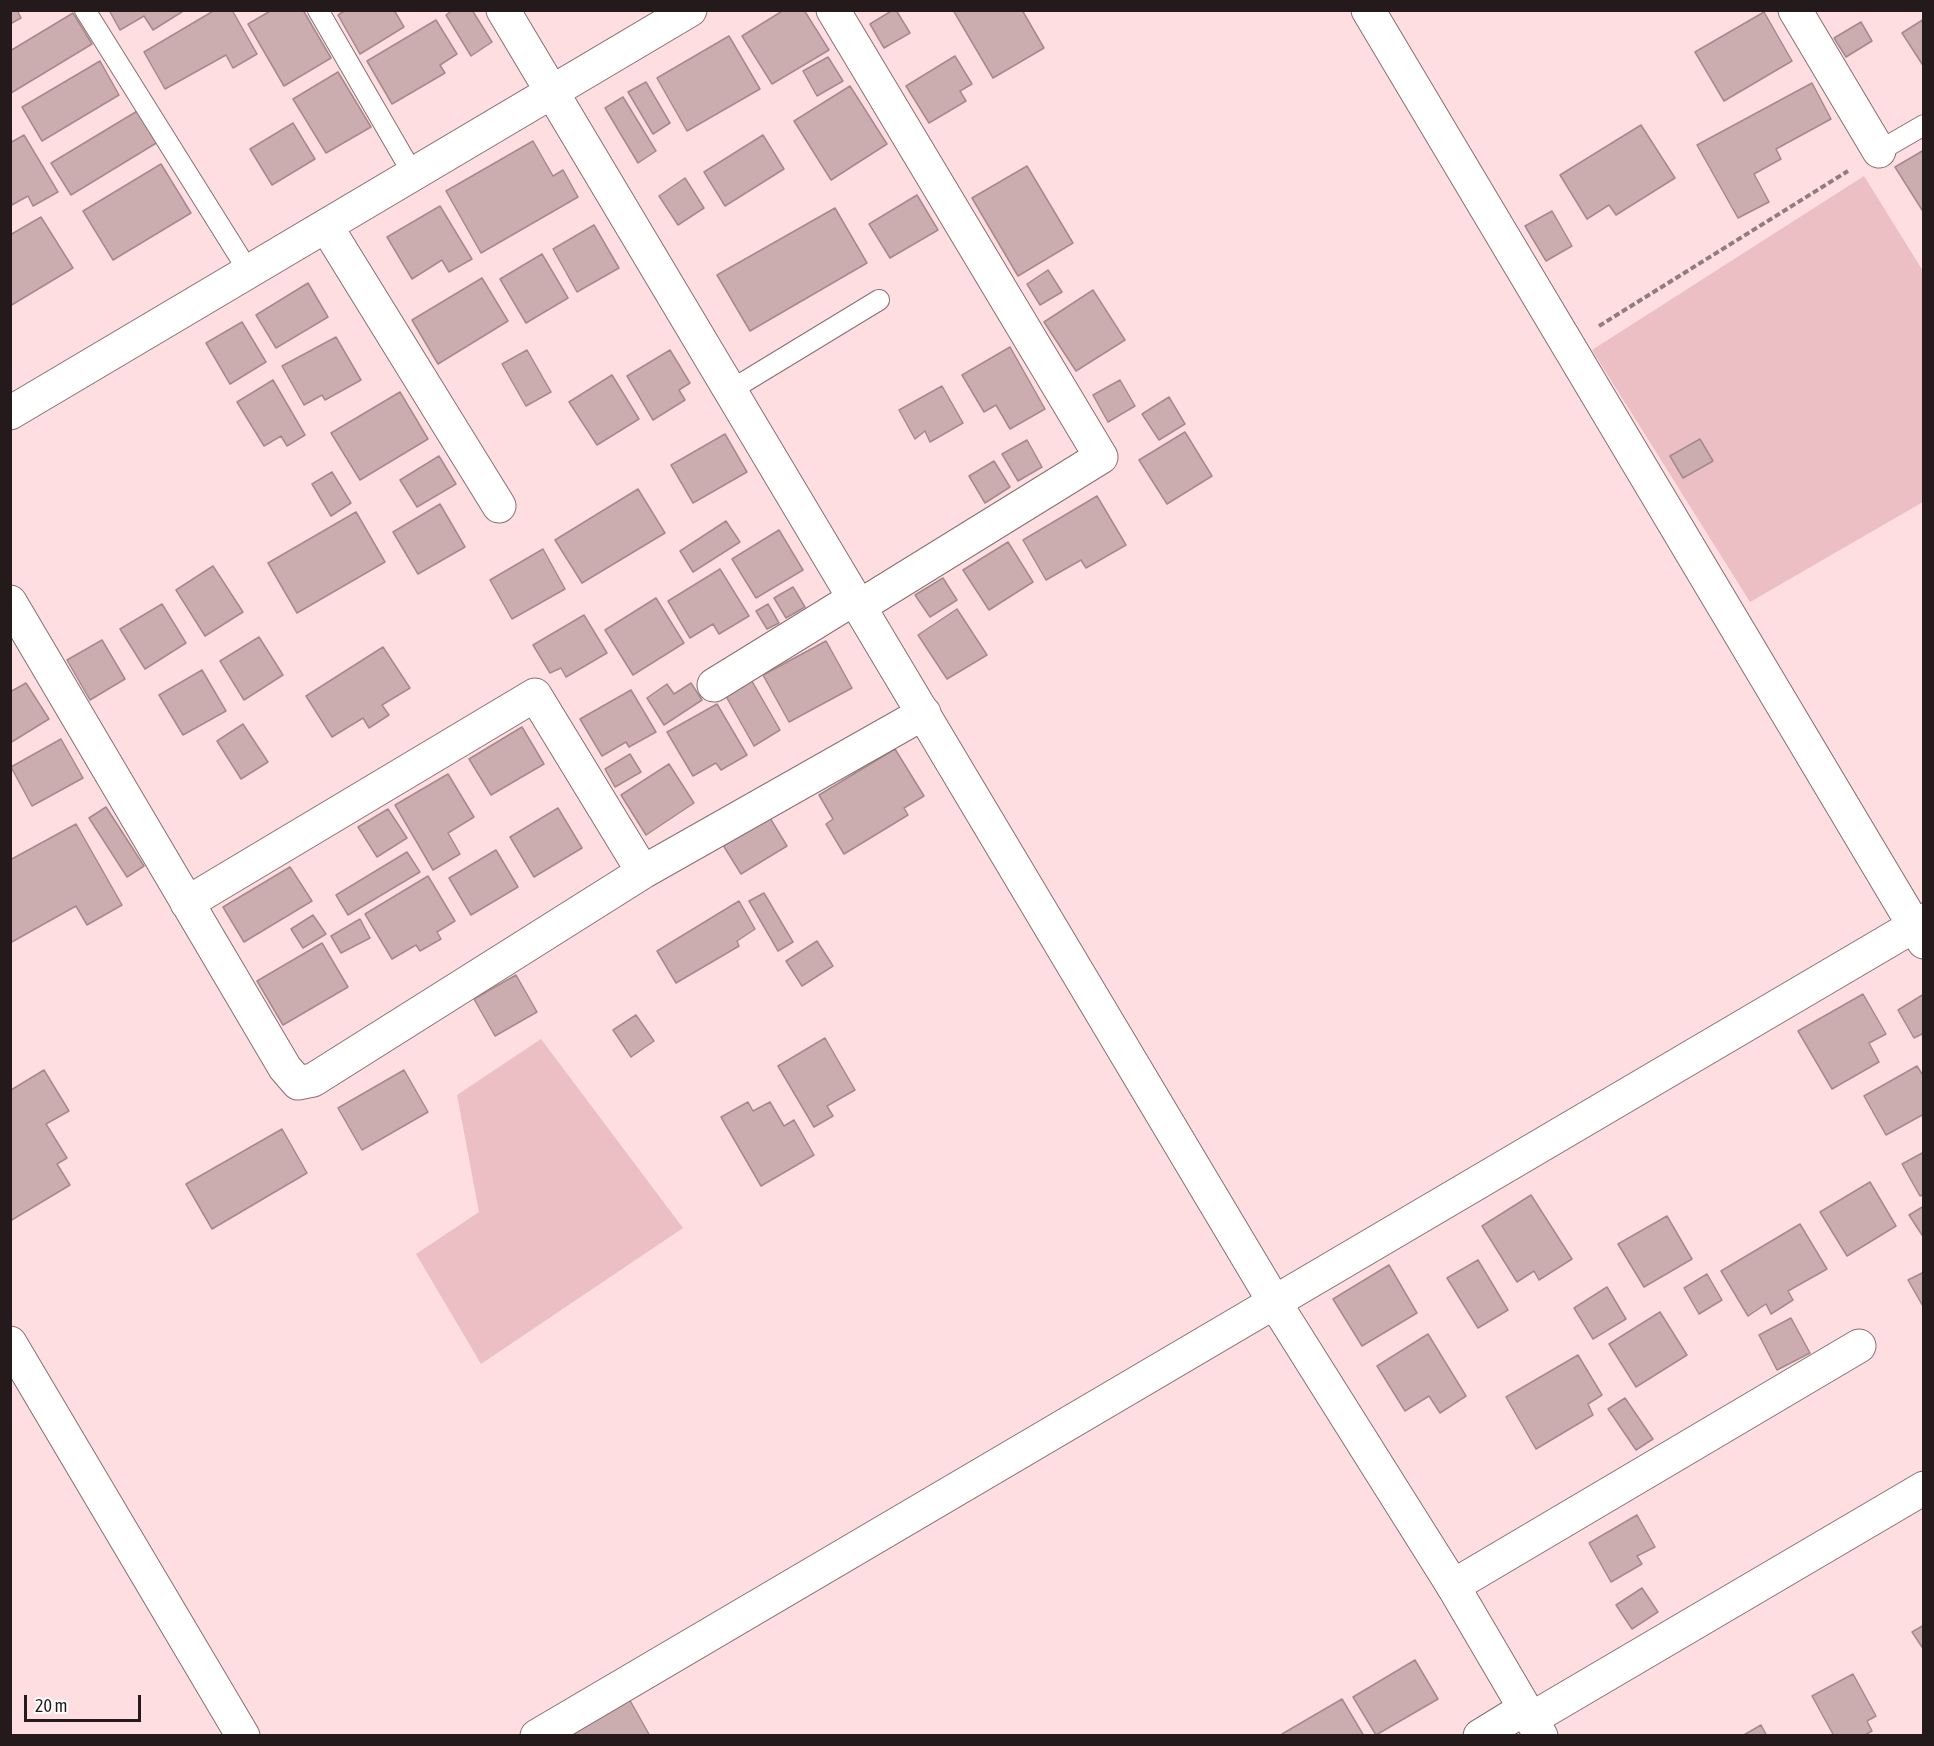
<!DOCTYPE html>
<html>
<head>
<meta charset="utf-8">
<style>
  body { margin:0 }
  #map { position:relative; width:1934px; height:1746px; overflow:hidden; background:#fedee1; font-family:"Asap Condensed",sans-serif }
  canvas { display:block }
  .frame { position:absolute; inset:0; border:12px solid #251a1b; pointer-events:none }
  .scale { position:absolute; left:24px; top:1695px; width:117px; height:27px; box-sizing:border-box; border:3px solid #251a1b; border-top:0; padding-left:8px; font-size:18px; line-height:21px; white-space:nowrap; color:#251a1b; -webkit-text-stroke:4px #fff; paint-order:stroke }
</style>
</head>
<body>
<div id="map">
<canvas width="1934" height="1746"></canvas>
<div class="frame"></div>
<div class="scale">20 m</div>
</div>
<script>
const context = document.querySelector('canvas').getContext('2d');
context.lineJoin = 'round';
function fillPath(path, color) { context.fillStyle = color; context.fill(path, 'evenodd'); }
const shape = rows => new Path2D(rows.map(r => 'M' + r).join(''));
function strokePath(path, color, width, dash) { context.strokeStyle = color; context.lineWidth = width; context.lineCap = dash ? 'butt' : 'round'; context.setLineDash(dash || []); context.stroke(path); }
fillPath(shape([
  [1864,176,1923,271,1923,502,1750,602,1592,350],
  [541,1039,683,1228,481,1364,416,1254,479,1212,457,1095]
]), '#ebbfc3');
const building = shape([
  [10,10,17,10,21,18,10,24,10,10],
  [109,10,185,10,153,30,144,16,120,30,109,10],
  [215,10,232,10,257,54,233,68,226,55,165,89,144,52,215,10],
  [272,10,303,10,331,58,284,86,248,24,272,10],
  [346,10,394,10,404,27,360,54,338,15,346,10],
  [453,10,472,10,492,42,471,56,446,15,453,10],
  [784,10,804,10,829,50,772,84,742,36,784,10],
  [893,10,896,10,910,33,884,48,870,24,893,10],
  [953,10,1022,10,1044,48,993,78,953,10],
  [1764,12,1792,61,1724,101,1695,52,1764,12],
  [73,13,92,44,11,93,10,51,73,13],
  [1924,19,1924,67,1902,33,1924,19],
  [436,20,457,54,440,65,445,73,392,104,367,61,436,20],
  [1861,22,1872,41,1846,57,1834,38,1861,22],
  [729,36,760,89,687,131,657,78,729,36],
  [955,56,972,84,960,91,966,101,929,123,906,86,955,56],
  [828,57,843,81,817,96,803,71,828,57],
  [100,61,119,95,42,141,22,107,100,61],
  [338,72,371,127,326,153,293,99,338,72],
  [646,82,670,123,653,134,628,92,646,82],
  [1812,83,1831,119,1776,149,1781,159,1754,174,1769,202,1738,218,1697,145,1812,83],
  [850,86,887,144,831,180,794,121,850,86],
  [623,97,656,151,638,163,605,108,623,97],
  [139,110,158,142,71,195,51,163,139,110],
  [293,123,315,159,272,185,250,149,293,123],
  [1641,125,1675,178,1616,215,1609,205,1587,219,1560,175,1641,125],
  [24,135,58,192,33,206,28,196,10,206,10,143,24,135],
  [763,135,784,169,725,206,704,172,763,135],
  [533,141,553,176,563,170,578,197,481,253,446,191,533,141],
  [1924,150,1924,213,1895,167,1924,150],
  [161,164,191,213,113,260,83,211,161,164],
  [1027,166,1073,243,1018,276,972,198,1027,166],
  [685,178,704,208,678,225,659,196,685,178],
  [917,195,938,230,890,258,869,224,917,195],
  [440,206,472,259,449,272,442,260,412,279,387,237,440,206],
  [835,208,867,263,750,331,717,275,835,208],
  [1552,211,1572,246,1546,261,1525,226,1552,211],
  [41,217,73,268,10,306,10,235,41,217],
  [594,225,619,268,577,292,553,249,594,225],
  [542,254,568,298,526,323,500,279,542,254],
  [1048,270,1062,292,1040,305,1027,284,1048,270],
  [482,278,508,321,438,364,412,320,482,278],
  [308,283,328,317,276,348,256,315,308,283],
  [1093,290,1125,340,1076,371,1044,322,1093,290],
  [242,322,266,362,230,384,206,343,242,322],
  [336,337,361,380,325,400,322,395,304,405,282,366,336,337],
  [1010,347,1045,409,1010,429,996,405,984,412,962,375,1010,347],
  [527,350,551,392,526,406,502,364,527,350],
  [670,350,690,383,679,390,685,400,653,420,627,376,670,350],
  [612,375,639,419,597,445,569,402,612,375],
  [273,380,305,435,287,446,281,436,264,446,237,402,273,380],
  [1120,380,1135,406,1108,422,1093,395,1120,380],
  [942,386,963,423,930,442,925,431,915,439,899,410,942,386],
  [400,392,428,439,360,480,331,433,400,392],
  [1169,397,1185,424,1159,440,1142,414,1169,397],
  [1185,432,1212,476,1167,504,1139,460,1185,432],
  [725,434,747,472,693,503,671,465,725,434],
  [1700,439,1713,461,1683,478,1670,456,1700,439],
  [1027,440,1042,467,1018,481,1002,454,1027,440],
  [439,456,456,484,417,507,400,480,439,456],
  [994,461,1010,487,985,503,969,476,994,461],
  [332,472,351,503,331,516,312,484,332,472],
  [638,489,665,533,582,583,555,540,638,489],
  [1097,496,1126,545,1086,568,1081,560,1046,580,1023,540,1097,496],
  [440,504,465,547,418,574,393,532,440,504],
  [356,512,385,562,297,613,268,563,356,512],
  [726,521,740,542,693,572,680,551,726,521],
  [779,530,803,570,756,598,732,559,779,530],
  [1008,542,1033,582,989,610,963,570,1008,542],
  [543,549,565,589,512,619,490,580,543,549],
  [213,566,243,612,205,636,176,590,213,566],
  [720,569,749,616,719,634,713,624,690,638,668,601,720,569],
  [943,578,957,600,930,617,915,595,943,578],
  [793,587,805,607,786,618,774,598,793,587],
  [656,598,684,643,633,675,605,630,656,598],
  [162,604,186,643,145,669,120,629,162,604],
  [768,604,779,623,767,629,756,611,768,604],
  [957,609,987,655,947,679,918,635,957,609],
  [584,615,607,653,566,677,561,668,550,673,533,645,584,615],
  [259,637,283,675,244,700,220,661,259,637],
  [102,640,125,679,90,700,67,660,102,640],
  [826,641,852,688,789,722,763,675,826,641],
  [383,647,410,688,382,705,389,715,369,728,363,718,332,737,306,696,383,647],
  [202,670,226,711,183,735,159,695,202,670],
  [749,676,780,730,754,746,723,691,749,676],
  [26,683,49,719,10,743,10,692,26,683],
  [691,683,702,700,664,725,647,698,667,684,674,694,691,683],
  [631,690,656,732,629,747,626,742,602,756,580,719,631,690],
  [717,704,747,755,721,770,716,763,693,776,667,732,717,704],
  [243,724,268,762,241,779,217,741,243,724],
  [522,727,544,764,491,795,469,759,522,727],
  [61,739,83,778,32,806,11,767,61,739],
  [895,749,924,796,904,808,908,815,844,854,826,824,833,819,819,795,895,749],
  [630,754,641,772,615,787,605,769,630,754],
  [669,764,694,803,646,835,621,795,669,764],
  [448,774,474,817,448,833,460,854,433,870,395,805,448,774],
  [106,807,144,866,127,877,89,818,106,807],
  [558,808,582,848,534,877,510,837,558,808],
  [388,809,407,838,377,857,358,827,388,809],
  [770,818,787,846,741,874,723,845,770,818],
  [76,824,122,905,87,925,76,906,10,943,10,860,76,824],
  [496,850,518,887,471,915,449,878,496,850],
  [407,852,420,872,348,915,336,895,407,852],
  [290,867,312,901,244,942,223,907,290,867],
  [428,876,455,921,437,932,441,939,420,951,416,945,392,959,365,914,428,876],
  [764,893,793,942,778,951,749,901,764,893],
  [739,901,755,929,737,941,739,946,676,983,657,951,739,901],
  [313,915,326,934,303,948,291,929,313,915],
  [360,919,370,938,341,953,331,936,360,919],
  [817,941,833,966,802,986,786,961,817,941],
  [322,943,348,987,283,1025,257,981,322,943],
  [516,975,537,1012,495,1036,474,999,516,975],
  [1863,994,1886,1034,1869,1043,1879,1062,1832,1089,1798,1031,1863,994],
  [1924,994,1924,1033,1914,1038,1898,1010,1924,994],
  [636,1015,654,1041,631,1057,613,1030,636,1015],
  [825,1038,855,1090,827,1106,833,1116,814,1127,778,1066,825,1038],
  [1917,1066,1924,1077,1924,1114,1886,1135,1864,1096,1917,1066],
  [44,1070,69,1111,46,1124,67,1158,57,1164,70,1185,10,1221,10,1088,11,1090,44,1070],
  [404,1070,428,1112,362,1150,338,1108,404,1070],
  [748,1102,753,1111,770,1102,784,1126,794,1120,814,1155,761,1186,721,1117,748,1102],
  [282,1129,307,1173,212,1229,186,1184,282,1129],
  [1924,1152,1924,1194,1920,1196,1902,1164,1924,1152],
  [1870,1182,1896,1226,1847,1256,1820,1212,1870,1182],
  [1531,1195,1572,1259,1539,1280,1534,1271,1517,1282,1482,1226,1531,1195],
  [1924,1206,1924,1234,1922,1235,1909,1215,1924,1206],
  [1667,1216,1692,1259,1644,1287,1618,1244,1667,1216],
  [1800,1224,1827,1269,1788,1291,1793,1300,1771,1314,1766,1304,1748,1316,1721,1271,1800,1224],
  [1478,1260,1508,1310,1478,1328,1447,1278,1478,1260],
  [1389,1265,1417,1313,1362,1346,1333,1299,1389,1265],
  [1924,1272,1924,1308,1908,1280,1924,1272],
  [1707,1274,1722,1300,1699,1314,1684,1288,1707,1274],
  [1607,1287,1626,1319,1593,1339,1574,1308,1607,1287],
  [1660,1312,1687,1355,1636,1387,1609,1344,1660,1312],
  [1791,1318,1810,1353,1777,1370,1759,1335,1791,1318],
  [1428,1334,1466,1396,1440,1413,1429,1396,1405,1411,1377,1366,1428,1334],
  [1578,1355,1602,1395,1588,1404,1593,1415,1536,1449,1506,1397,1578,1355],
  [1625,1398,1653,1439,1636,1450,1608,1409,1625,1398],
  [1637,1515,1655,1547,1637,1556,1642,1564,1611,1582,1589,1543,1637,1515],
  [1642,1588,1658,1612,1632,1629,1616,1605,1642,1588],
  [1924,1625,1924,1650,1912,1632,1924,1625],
  [1415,1660,1438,1699,1376,1735,1353,1697,1415,1660],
  [1853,1674,1876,1716,1867,1721,1872,1731,1863,1736,1834,1736,1812,1696,1853,1674],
  [628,1697,650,1736,569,1736,628,1697],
  [1342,1699,1364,1736,1283,1736,1282,1734,1342,1699],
  [1761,1725,1767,1736,1742,1736,1761,1725]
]);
fillPath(building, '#cbadaf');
strokePath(building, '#a6898c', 1.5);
const service = shape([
  [85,10,249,272],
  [318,10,413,174],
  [1879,151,1924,125],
  [731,390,879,300]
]);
const minor = shape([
  [833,10,1101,457,860,606],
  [1368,10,1924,942],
  [1795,10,1879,151],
  [326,226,499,506],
  [10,602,285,1068,298,1083,313,1080,643,872,924,713],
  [714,685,855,598],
  [187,903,535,695,643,872],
  [1453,1586,1859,1346],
  [1531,1719,1924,1488],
  [537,1736,1924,920],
  [1480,1736,1524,1709]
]);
const tertiary = shape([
  [503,10,1275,1303,1453,1586,1541,1736],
  [10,413,690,10],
  [10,1343,243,1736]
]);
strokePath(service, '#8a6e70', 22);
strokePath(minor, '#8a6e70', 35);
strokePath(tertiary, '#8a6e70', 35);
strokePath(shape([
  [1599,326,1848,171]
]), '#927c7e', 4, [6, 3]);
strokePath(service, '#fff', 20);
strokePath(minor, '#fff', 33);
strokePath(tertiary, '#fff', 33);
</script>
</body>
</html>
